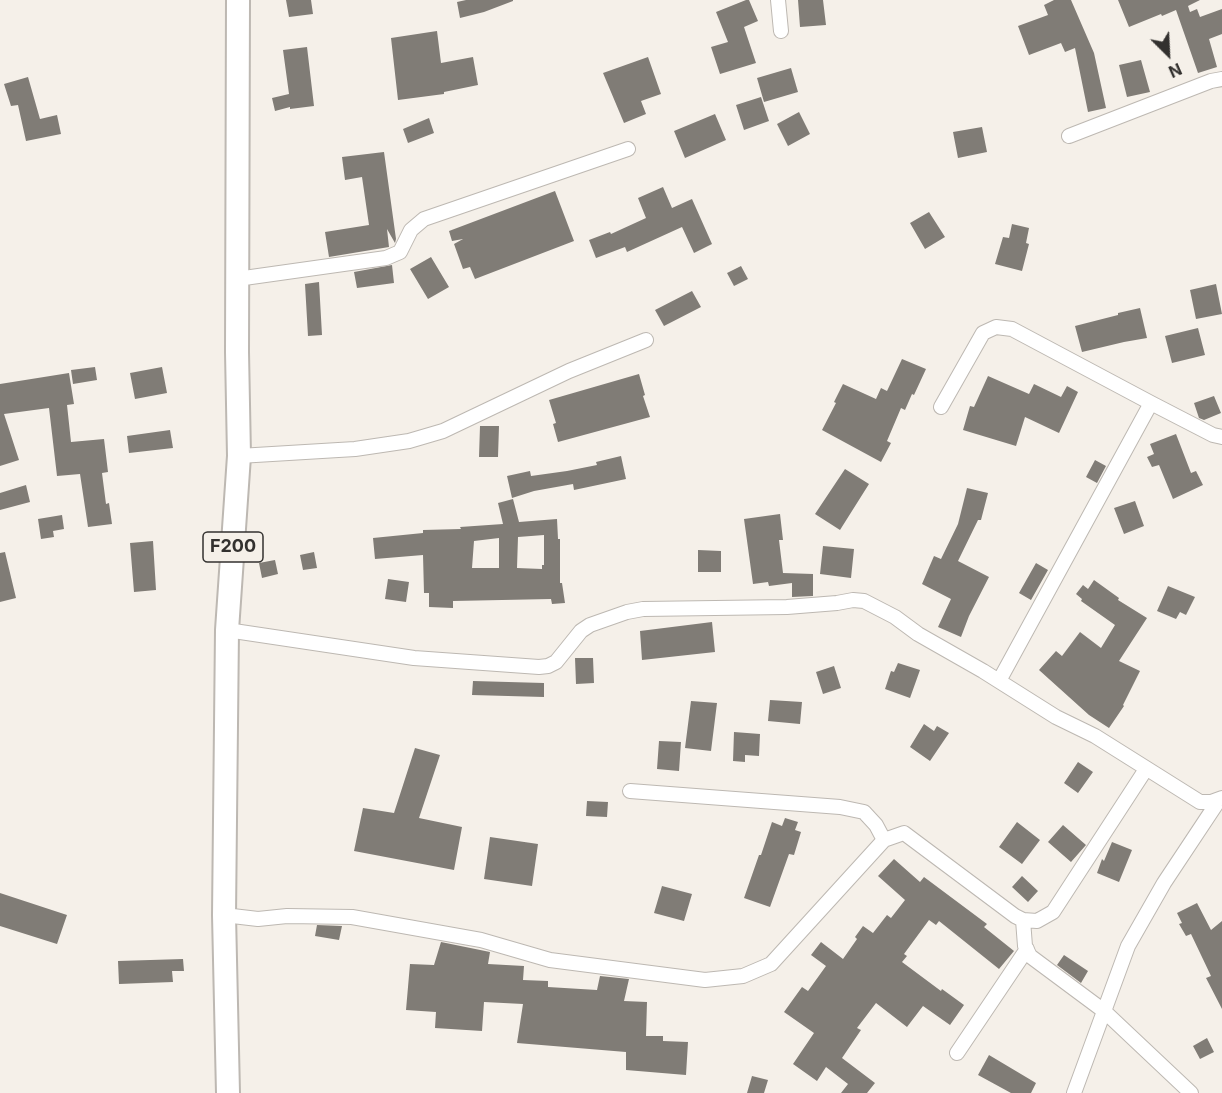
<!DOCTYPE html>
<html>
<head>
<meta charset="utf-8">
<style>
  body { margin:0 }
  #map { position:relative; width:1222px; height:1093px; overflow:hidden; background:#f5f0e9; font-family:Inter,sans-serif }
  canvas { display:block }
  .north { position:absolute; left:1138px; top:24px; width:60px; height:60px; -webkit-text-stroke:4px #f5f0e9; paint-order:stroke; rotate:156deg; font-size:16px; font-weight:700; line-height:24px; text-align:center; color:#33312f }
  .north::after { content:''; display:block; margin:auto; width:21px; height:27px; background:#33312f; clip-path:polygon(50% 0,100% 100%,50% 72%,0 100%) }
</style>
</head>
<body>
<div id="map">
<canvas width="1222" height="1093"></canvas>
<div class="north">N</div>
</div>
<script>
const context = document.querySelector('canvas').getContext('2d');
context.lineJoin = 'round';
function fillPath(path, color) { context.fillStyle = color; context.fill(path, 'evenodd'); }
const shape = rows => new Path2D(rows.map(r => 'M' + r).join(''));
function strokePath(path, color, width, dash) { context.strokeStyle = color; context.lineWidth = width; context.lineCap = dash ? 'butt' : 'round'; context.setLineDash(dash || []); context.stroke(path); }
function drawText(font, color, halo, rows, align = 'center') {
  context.font = font + ' Inter,sans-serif'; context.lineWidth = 6; context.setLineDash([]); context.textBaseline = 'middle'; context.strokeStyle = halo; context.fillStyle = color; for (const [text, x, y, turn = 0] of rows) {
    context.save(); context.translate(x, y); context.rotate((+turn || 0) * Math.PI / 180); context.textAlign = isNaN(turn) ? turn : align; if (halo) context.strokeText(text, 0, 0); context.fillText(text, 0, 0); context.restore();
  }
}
fillPath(shape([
  [286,0,311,0,313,14,289,17],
  [466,0,513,0,513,1,484,12,460,18,457,2],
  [746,0,749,0,758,21,744,27,756,63,720,74,711,47,728,42,716,12],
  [798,0,823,0,826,25,800,27],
  [1054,0,1071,0,1094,53,1106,108,1088,112,1075,48,1065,52,1061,43,1029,55,1018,26,1048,15,1044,5],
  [1118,0,1200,0,1188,6,1190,12,1197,9,1200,17,1222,9,1222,34,1209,39,1217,67,1198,73,1176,10,1162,16,1161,14,1129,27],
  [437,31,441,63,473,57,478,85,444,92,444,94,398,100,391,38],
  [307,47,314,106,290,109,290,107,275,111,272,98,289,94,283,50],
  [648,57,661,94,641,101,646,114,624,123,603,73],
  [1141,60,1150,92,1127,97,1119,65],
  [791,68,798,92,764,102,757,78],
  [28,77,40,119,57,115,61,134,26,141,18,105,11,106,4,84],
  [761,97,769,121,744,130,736,105],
  [799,112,810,134,788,146,777,124],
  [715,114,726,140,685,158,674,131],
  [429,118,434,133,408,143,403,129],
  [982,127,987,152,958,158,953,132],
  [384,152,396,239,395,243,387,229,389,247,329,257,325,232,369,225,362,177,345,180,342,157],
  [663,187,672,208,692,199,712,244,694,253,682,227,627,252,625,247,596,258,589,240,610,232,611,234,646,218,638,198],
  [555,191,574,241,475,279,470,267,463,269,454,244,463,239,452,241,449,231],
  [929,212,945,237,925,249,910,223],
  [1012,224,1029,228,1026,243,1029,244,1022,271,995,264,1003,237,1009,238],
  [431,257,449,287,428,299,410,269],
  [392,265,394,283,357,288,354,272],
  [741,266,748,279,734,286,727,273],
  [319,282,322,335,308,336,305,284],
  [1216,284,1222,314,1196,319,1190,290],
  [692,291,701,307,664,326,655,310],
  [1140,308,1147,338,1124,342,1082,352,1075,326,1118,315,1118,313],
  [1198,328,1205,355,1172,363,1165,336],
  [902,359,926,369,914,395,912,394,905,410,901,408,887,441,891,443,881,462,822,430,836,403,834,402,843,384,876,399,881,388,887,391],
  [95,367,97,380,73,384,71,370],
  [162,367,167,393,135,399,130,373],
  [69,373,74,404,67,405,71,442,104,439,108,472,102,473,106,504,109,503,112,524,88,527,80,474,57,476,49,408,4,414,19,460,0,466,0,384],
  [639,374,645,395,643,396,650,417,558,442,553,424,556,423,549,400],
  [988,376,1029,394,1034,384,1061,397,1067,386,1078,392,1059,433,1025,417,1016,446,963,430,970,406,974,407],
  [1214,396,1221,413,1204,420,1199,418,1194,403],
  [480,426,499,426,498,457,479,457],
  [170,430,173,448,129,453,127,436],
  [1176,434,1191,473,1196,471,1203,485,1173,499,1159,465,1152,467,1147,457,1154,454,1150,444],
  [621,456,626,479,574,490,573,484,534,491,512,498,507,476,530,471,531,476,567,471,597,465,596,462],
  [1095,460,1106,466,1097,483,1086,477],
  [845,469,869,484,840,530,815,514],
  [26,485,30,502,0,510,0,493],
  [967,488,988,493,981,520,978,520,958,561,989,577,969,616,961,637,938,627,951,599,922,584,934,556,941,559,958,524],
  [513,499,519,522,557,519,558,539,560,539,560,583,562,583,565,603,552,604,551,599,453,601,453,608,429,607,429,593,424,593,423,555,375,559,373,538,423,533,423,530,461,529,460,527,503,524,498,503],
  [544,535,544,565,542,565,542,569,517,568,518,537],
  [499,538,499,568,472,568,474,541],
  [1135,501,1144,526,1124,534,1114,508],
  [780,514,783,540,779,540,783,573,813,574,813,596,792,597,792,583,769,586,768,582,753,584,744,519],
  [62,515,64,529,53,531,54,537,41,539,38,519],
  [153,541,156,590,134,592,130,543],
  [823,546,854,549,851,578,820,574],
  [698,550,721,551,721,572,698,572],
  [5,552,16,598,0,602,0,553],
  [314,552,317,568,303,570,300,555],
  [275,560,278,574,262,578,259,563],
  [1036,563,1048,570,1031,600,1019,593],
  [388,579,409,582,406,602,385,599],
  [1094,580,1119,598,1118,600,1147,618,1119,661,1140,671,1123,705,1124,706,1109,728,1089,715,1039,670,1056,651,1062,656,1080,632,1101,648,1115,625,1081,601,1082,599,1076,594,1083,585,1088,589],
  [1168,586,1195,597,1186,615,1180,612,1176,619,1157,611],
  [712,622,715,652,642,660,640,631],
  [575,658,593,658,594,683,576,684],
  [898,663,920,670,910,698,885,689,891,671,894,672],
  [834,666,841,688,823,694,816,672],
  [473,681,544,683,544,697,472,695],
  [770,700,802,702,800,724,768,721],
  [691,701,717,703,711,751,685,748],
  [924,724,934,731,937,726,949,733,930,761,910,747],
  [734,732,760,734,759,756,745,755,745,762,733,761],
  [659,741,681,742,679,771,657,769],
  [415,748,440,755,419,818,462,827,454,870,354,851,363,808,394,813],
  [1078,762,1093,772,1078,793,1064,783],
  [587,801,608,802,607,817,586,816],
  [785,818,798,822,795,830,801,832,794,855,789,854,770,907,744,898,759,855,761,855,772,822,782,826],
  [1017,822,1040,840,1022,864,999,847],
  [1063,825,1086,845,1071,862,1048,842],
  [490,837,538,844,532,886,484,879],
  [1112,842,1132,850,1119,882,1097,873,1102,859,1104,861],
  [894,859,920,882,924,877,987,924,984,927,1014,951,999,969,939,921,936,925,929,920,904,954,907,956,902,962,941,991,942,989,964,1005,950,1025,923,1006,907,1027,876,1003,857,1028,861,1030,842,1058,875,1083,867,1093,841,1093,848,1084,826,1067,817,1081,793,1064,814,1033,784,1012,802,987,808,991,826,966,811,955,821,942,843,959,857,939,855,937,863,926,873,933,887,915,891,918,905,900,878,876],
  [1022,876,1038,891,1028,902,1012,887],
  [662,886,692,894,684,921,654,913],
  [0,893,67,915,57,944,0,926],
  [1197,903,1211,930,1222,921,1222,1009,1206,978,1211,976,1191,934,1186,936,1179,924,1182,923,1177,913],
  [317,925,342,926,339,940,315,936],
  [441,942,490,952,488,964,524,966,523,980,548,981,548,987,597,990,600,976,629,979,624,1001,647,1002,646,1036,663,1036,663,1041,688,1042,686,1075,626,1070,626,1052,517,1043,523,1004,484,1002,482,1031,435,1028,436,1012,406,1010,410,964,434,965],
  [1064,955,1088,971,1081,983,1057,965],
  [183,959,184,971,172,971,173,982,119,984,118,961],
  [1207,1038,1214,1052,1200,1059,1193,1046],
  [989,1055,1036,1083,1031,1093,1011,1093,978,1075],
  [752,1076,768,1080,764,1093,747,1093]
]), '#807c76');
const street = shape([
  [778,0,781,31],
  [1069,136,1211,81,1222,79],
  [237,279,386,258,400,252,411,230,424,219,628,149],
  [941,407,983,333,996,327,1012,329,1151,403,1213,435,1222,437],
  [239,456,355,449,409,441,443,431,569,371,646,340],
  [227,630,414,658,539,667,548,666,556,662,581,631,590,625,627,612,643,609,787,607,837,603,853,600,864,601,895,617,918,634,983,671,1056,717,1095,736,1200,802,1211,802,1222,798],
  [999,681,1151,403],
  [630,791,840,807,864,812,876,825,884,840],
  [224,915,258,919,287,916,352,917,481,940,550,960,705,980,743,976,771,964,884,840,904,833,1015,916,1023,920,1037,921,1053,912,1146,769],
  [1023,920,1025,946,1030,956,1104,1011,1191,1093],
  [957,1053,1027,949],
  [1074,1093,1128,946,1164,883,1219,800]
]);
const primary = shape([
  [228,1093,224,915,227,630,239,456,237,352,238,0]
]);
strokePath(street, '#bdb8b2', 16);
strokePath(primary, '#bdb8b2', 26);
strokePath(street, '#fff', 14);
strokePath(primary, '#fff', 22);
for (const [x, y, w] of [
  [233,547,60]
]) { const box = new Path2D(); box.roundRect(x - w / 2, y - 15, w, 30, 4.5); context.fillStyle = '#f5f0e9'; context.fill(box); strokePath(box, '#33312f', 1.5); }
drawText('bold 18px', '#33312f', null, [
  ["F200",233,547]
]);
</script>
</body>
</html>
